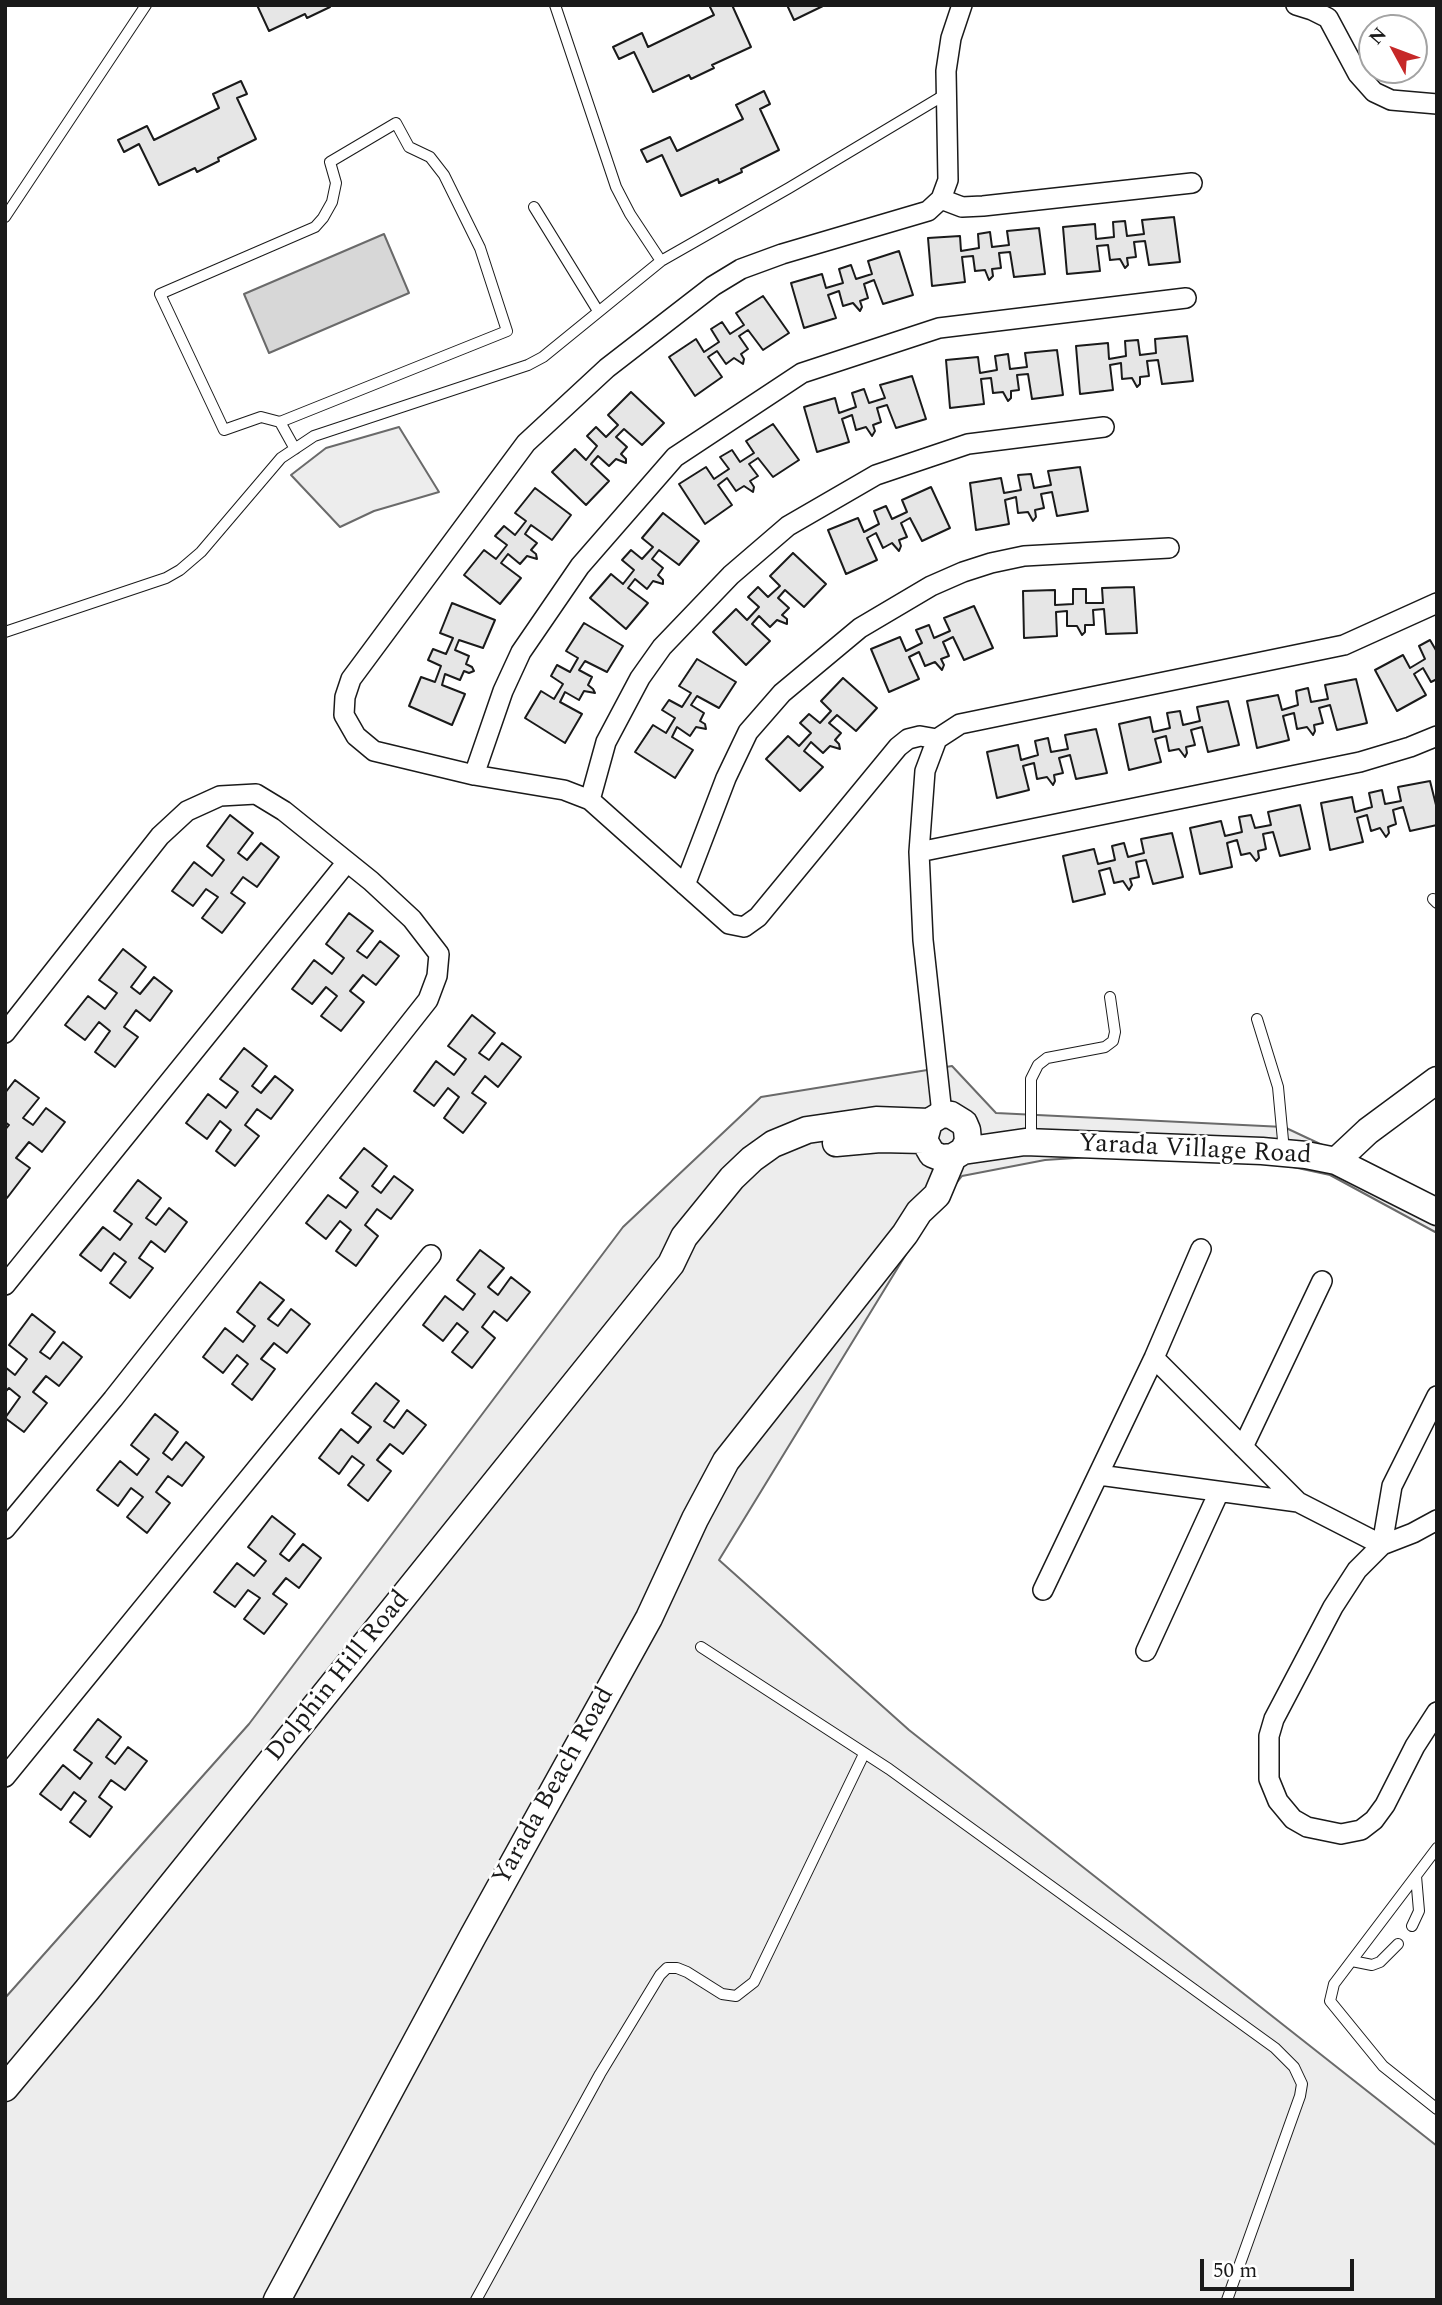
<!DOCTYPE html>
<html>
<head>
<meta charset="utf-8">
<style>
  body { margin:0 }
  #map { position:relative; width:1442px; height:2305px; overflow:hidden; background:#fff; font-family:Spectral,serif }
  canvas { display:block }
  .frame { position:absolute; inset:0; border:7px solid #1a1a1a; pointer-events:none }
  .north { position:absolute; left:1358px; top:14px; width:70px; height:70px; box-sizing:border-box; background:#fff; border:2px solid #a3a3a3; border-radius:50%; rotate:311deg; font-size:19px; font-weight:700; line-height:28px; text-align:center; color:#1a1a1a }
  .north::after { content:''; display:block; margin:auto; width:24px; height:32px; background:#c62828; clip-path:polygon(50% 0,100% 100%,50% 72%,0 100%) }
  .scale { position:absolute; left:1200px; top:2259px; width:154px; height:32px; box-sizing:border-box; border:4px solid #1a1a1a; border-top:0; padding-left:9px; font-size:21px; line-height:24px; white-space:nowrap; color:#1a1a1a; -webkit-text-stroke:5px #fff; paint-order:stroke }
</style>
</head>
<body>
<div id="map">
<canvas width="1442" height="2305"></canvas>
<div class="frame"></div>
<div class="north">N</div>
<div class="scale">50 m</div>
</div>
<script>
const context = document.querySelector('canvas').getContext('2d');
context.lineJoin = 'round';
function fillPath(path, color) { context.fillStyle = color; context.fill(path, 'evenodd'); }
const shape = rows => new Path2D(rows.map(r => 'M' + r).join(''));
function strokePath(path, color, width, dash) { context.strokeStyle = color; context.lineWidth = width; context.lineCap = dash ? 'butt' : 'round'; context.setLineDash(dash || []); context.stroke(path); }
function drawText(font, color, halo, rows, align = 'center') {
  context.font = font + ' Spectral,serif'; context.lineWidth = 5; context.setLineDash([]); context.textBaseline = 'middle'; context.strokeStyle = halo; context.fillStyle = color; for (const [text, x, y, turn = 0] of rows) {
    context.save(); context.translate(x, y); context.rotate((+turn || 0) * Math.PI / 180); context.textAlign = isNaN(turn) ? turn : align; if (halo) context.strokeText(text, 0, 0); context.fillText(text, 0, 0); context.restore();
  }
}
const built = shape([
  [399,427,439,492,374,511,340,527,291,475,326,448,399,427],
  [952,1066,996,1113,1284,1127,1437,1199,1437,1233,1330,1175,1210,1149,1045,1160,962,1176,927,1220,719,1560,909,1730,1437,2146,1437,2300,5,2300,5,1998,249,1724,623,1227,761,1097,952,1066]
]);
fillPath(built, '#ededed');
strokePath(built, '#6a6a6a', 2);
const water = shape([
  [384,234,409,293,269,353,244,294,384,234]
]);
fillPath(water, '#d7d7d7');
strokePath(water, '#6a6a6a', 2);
const building = shape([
  [257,5,329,5,330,7,307,18,305,14,269,31,257,5],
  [709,5,732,5,751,47,712,65,714,68,691,79,689,75,653,92,634,52,619,59,613,47,642,33,648,47,714,15,709,5],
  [787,5,825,5,794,20,787,5],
  [241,81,247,94,237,98,256,139,218,158,219,161,197,172,195,168,159,185,139,144,124,152,118,140,147,126,154,140,219,108,213,94,241,81],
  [764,91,770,104,760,109,779,150,741,169,742,172,719,183,718,179,681,196,662,155,647,162,641,150,670,137,677,151,743,119,736,105,764,91],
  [1174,217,1180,262,1149,265,1145,241,1134,242,1136,257,1127,258,1128,265,1125,268,1120,259,1110,260,1108,245,1097,246,1100,271,1067,274,1063,227,1095,224,1096,239,1114,237,1113,222,1125,221,1127,236,1144,234,1142,220,1174,217],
  [1039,228,1045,274,1014,277,1010,252,999,253,1001,268,992,269,993,276,989,280,985,270,975,271,973,256,962,257,965,282,932,286,928,238,960,236,961,251,979,248,978,234,990,232,992,247,1009,245,1007,231,1039,228],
  [899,251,913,295,883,304,874,280,864,284,868,298,860,301,862,307,860,311,853,303,843,306,839,291,828,295,836,318,804,328,791,283,822,274,826,288,843,283,839,269,851,265,856,279,872,274,868,261,899,251],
  [763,296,789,333,763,350,748,330,739,336,748,349,741,354,744,359,743,364,734,358,726,364,717,351,708,357,722,377,695,396,669,357,696,339,704,352,719,342,711,329,722,322,730,334,744,325,736,313,763,296],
  [1187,336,1193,381,1162,384,1158,360,1147,361,1149,376,1140,377,1140,384,1137,387,1132,378,1122,379,1121,363,1110,365,1113,390,1080,394,1076,346,1108,343,1109,359,1126,356,1125,341,1138,340,1140,355,1156,353,1155,339,1187,336],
  [1057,350,1063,395,1032,399,1028,374,1017,375,1019,390,1011,391,1011,398,1008,401,1003,392,993,393,991,378,981,379,984,404,950,408,946,360,978,357,980,373,997,370,995,356,1008,354,1010,369,1027,367,1025,353,1057,350],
  [912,376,926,419,896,428,887,405,877,408,881,422,873,425,875,431,872,436,866,427,856,430,852,415,842,419,849,442,817,452,804,407,835,398,839,413,856,407,852,393,864,389,869,403,885,398,880,385,912,376],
  [631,392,664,423,642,445,624,429,616,437,627,447,621,454,626,459,626,463,616,459,609,466,598,456,591,464,609,481,586,505,552,472,575,449,586,460,597,446,587,436,596,427,606,437,618,425,608,415,631,392],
  [773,424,799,460,773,477,758,458,749,464,758,476,750,481,754,487,753,492,744,486,736,491,727,478,718,485,732,505,705,524,679,484,706,467,714,479,729,469,720,457,732,450,740,462,754,453,746,441,773,424],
  [1080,467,1088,511,1057,516,1052,492,1041,494,1044,508,1035,510,1036,517,1033,521,1028,512,1018,513,1016,497,1005,500,1009,524,976,530,970,483,1001,478,1004,493,1021,490,1018,475,1031,474,1034,488,1051,485,1048,471,1080,467],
  [931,487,950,528,922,541,910,518,901,523,907,537,899,540,901,546,899,551,892,543,883,548,876,533,867,538,877,560,846,574,828,530,858,518,864,532,879,524,874,511,886,506,892,519,907,512,902,500,931,487],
  [535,488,571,515,552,540,531,525,525,534,537,543,531,550,536,554,537,559,527,556,520,564,508,554,501,563,521,578,500,604,464,575,484,550,496,559,507,545,495,536,504,526,515,535,526,521,515,513,535,488],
  [663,513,699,541,679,565,659,550,652,559,663,568,658,575,663,580,663,584,653,581,647,589,635,579,628,588,648,603,626,629,590,598,611,574,623,584,634,570,622,560,631,550,642,559,653,547,642,538,663,513],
  [793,553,826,584,804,607,785,590,778,598,789,608,782,615,787,619,787,624,777,620,770,627,759,616,752,624,770,641,746,665,713,632,736,609,747,620,759,607,748,597,758,587,768,597,780,586,770,576,793,553],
  [1134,587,1137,633,1106,634,1104,609,1093,610,1094,625,1085,625,1085,632,1082,635,1077,626,1067,626,1067,611,1056,612,1057,636,1024,638,1023,591,1055,590,1055,605,1073,604,1073,589,1086,589,1086,603,1103,603,1102,588,1134,587],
  [452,603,495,620,483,648,459,640,455,650,469,656,466,664,472,667,474,671,469,673,464,671,460,680,445,674,442,685,465,694,452,725,409,706,421,677,435,682,441,666,428,660,433,649,446,654,453,638,440,633,452,603],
  [974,606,993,648,964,660,953,637,943,642,949,656,941,659,944,665,942,670,935,662,925,666,919,652,909,657,919,679,889,692,871,649,900,637,906,651,922,643,916,630,929,625,934,638,950,631,944,618,974,606],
  [584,623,623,646,607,672,585,661,579,670,592,677,588,685,593,689,595,693,584,691,579,700,565,692,560,702,582,714,565,743,525,718,541,691,554,699,563,684,551,676,557,665,570,672,578,658,566,651,584,623],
  [1430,640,1437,652,1437,679,1431,682,1423,668,1414,674,1426,695,1397,711,1375,670,1403,655,1410,668,1425,659,1419,646,1430,640],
  [697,659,736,682,719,708,697,696,691,705,704,713,700,721,705,724,706,729,696,727,690,736,677,727,672,737,693,750,675,778,635,752,653,725,666,733,675,718,662,710,669,700,682,707,691,693,679,686,697,659],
  [843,678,877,708,856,731,837,715,829,723,841,733,835,740,839,744,840,749,830,746,823,753,811,742,804,751,823,767,800,791,766,759,788,736,799,746,811,733,800,723,809,714,820,723,831,711,821,701,843,678],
  [1356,679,1367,723,1337,730,1330,705,1319,708,1323,723,1314,725,1315,731,1313,735,1307,727,1297,729,1294,713,1283,716,1289,740,1257,748,1247,701,1278,695,1282,710,1298,705,1296,691,1308,688,1311,702,1328,699,1325,685,1356,679],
  [1228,701,1239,745,1208,752,1202,727,1191,730,1195,745,1186,747,1187,753,1185,757,1179,749,1169,751,1166,736,1155,739,1161,762,1129,770,1119,724,1150,717,1153,732,1170,728,1167,713,1180,711,1183,725,1200,721,1197,707,1228,701],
  [1096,729,1107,773,1076,779,1070,755,1059,758,1063,773,1054,775,1055,781,1053,785,1047,777,1037,779,1034,763,1023,766,1029,790,997,798,987,752,1018,745,1021,760,1038,755,1035,741,1048,738,1051,752,1068,749,1065,735,1096,729],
  [1430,781,1437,809,1437,825,1410,831,1403,807,1393,810,1396,824,1388,827,1389,833,1386,837,1380,828,1371,831,1367,815,1357,818,1363,842,1330,850,1321,803,1352,797,1355,812,1372,807,1369,793,1382,790,1385,804,1401,801,1398,787,1430,781],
  [1300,805,1310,849,1280,856,1273,832,1263,834,1266,849,1258,851,1259,858,1256,861,1250,853,1241,855,1237,840,1227,843,1232,867,1200,874,1190,828,1221,821,1225,836,1242,832,1239,817,1251,815,1255,828,1271,825,1268,812,1300,805],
  [230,815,253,833,238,853,247,860,261,843,279,857,257,887,243,877,231,893,245,903,222,933,202,918,218,897,206,889,193,906,172,891,194,862,212,876,224,860,207,846,230,815],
  [1172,833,1183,877,1153,884,1146,860,1136,862,1139,877,1130,879,1132,885,1129,890,1123,881,1114,883,1110,868,1099,871,1105,894,1073,902,1063,856,1094,849,1098,864,1115,860,1112,846,1124,843,1128,857,1144,853,1141,839,1172,833],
  [349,913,373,931,357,951,367,958,380,941,399,956,376,985,363,975,350,991,364,1002,341,1031,321,1016,337,996,326,987,312,1004,292,989,314,960,332,974,344,958,326,944,349,913],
  [123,949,146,967,131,987,140,994,154,977,172,991,150,1021,136,1010,124,1027,138,1037,115,1067,95,1052,110,1031,99,1022,85,1040,65,1025,88,996,105,1009,117,993,99,980,123,949],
  [472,1015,495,1033,479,1053,489,1060,502,1043,521,1057,498,1087,485,1076,472,1093,486,1103,463,1133,444,1118,459,1097,448,1088,434,1106,414,1091,436,1061,454,1075,466,1059,448,1046,472,1015],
  [244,1048,267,1066,252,1086,261,1093,275,1076,293,1090,271,1119,257,1109,245,1125,259,1136,235,1166,216,1151,231,1130,220,1121,207,1139,186,1123,208,1094,226,1108,238,1092,220,1079,244,1048],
  [15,1080,39,1098,23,1118,33,1125,46,1108,65,1122,42,1152,29,1142,16,1158,30,1168,7,1198,5,1197,5,1130,9,1125,5,1122,5,1093,15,1080],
  [364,1148,387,1166,372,1186,381,1193,394,1176,413,1190,391,1219,377,1209,365,1225,378,1236,356,1266,336,1251,351,1230,340,1221,326,1239,306,1223,328,1195,346,1208,358,1192,340,1178,364,1148],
  [138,1180,161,1198,146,1218,156,1225,169,1208,187,1222,165,1252,151,1241,139,1258,153,1268,130,1298,110,1283,126,1262,114,1253,101,1271,80,1255,103,1227,120,1240,132,1224,114,1211,138,1180],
  [480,1250,504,1268,488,1287,498,1295,511,1277,530,1292,507,1321,494,1311,482,1327,495,1338,472,1368,452,1352,468,1332,457,1323,443,1341,423,1325,445,1296,463,1310,475,1294,457,1280,480,1250],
  [260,1282,284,1300,268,1319,278,1326,291,1309,310,1324,287,1353,274,1343,261,1359,275,1369,252,1400,232,1384,248,1364,237,1355,223,1373,203,1357,225,1328,243,1342,255,1326,237,1312,260,1282],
  [32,1314,55,1332,40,1352,50,1359,63,1342,82,1357,59,1386,46,1376,33,1392,47,1403,24,1432,5,1418,20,1397,9,1388,5,1392,5,1367,15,1375,27,1359,9,1345,32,1314],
  [376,1383,399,1401,384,1421,394,1428,407,1410,426,1425,403,1454,390,1444,377,1460,391,1471,368,1501,348,1485,364,1465,352,1456,339,1474,319,1458,341,1429,358,1443,371,1427,352,1413,376,1383],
  [155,1414,178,1432,163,1453,172,1460,186,1442,204,1457,182,1486,168,1476,156,1492,170,1503,147,1533,127,1517,143,1497,131,1488,118,1506,97,1490,120,1461,137,1475,149,1459,131,1445,155,1414],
  [272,1516,295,1534,280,1554,289,1561,303,1544,321,1558,299,1588,286,1578,273,1594,287,1604,264,1634,244,1619,260,1598,248,1590,235,1607,214,1592,237,1563,254,1576,266,1561,248,1547,272,1516],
  [98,1719,121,1737,106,1757,115,1764,128,1747,147,1761,125,1790,111,1780,99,1797,112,1807,90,1837,70,1822,86,1801,74,1792,61,1810,40,1794,63,1765,80,1779,92,1763,74,1750,98,1719]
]);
fillPath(building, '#e6e6e6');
strokePath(building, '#1a1a1a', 2);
const lane = shape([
  [555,5,616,187,630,214,661,261,789,188,946,94],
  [534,207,598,311],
  [5,217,146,5],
  [280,422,507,331,480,248,444,175,430,157,409,147,396,123,330,162,336,183,332,202,323,218,315,227,160,294,224,430,261,417,280,422,295,449],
  [5,632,166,578,180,570,201,552,281,458,314,436,528,365,543,357,661,261],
  [1433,899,1437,903],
  [1257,1019,1278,1087,1284,1151],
  [1031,1140,1031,1079,1038,1065,1047,1058,1105,1047,1113,1041,1115,1032,1110,997],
  [701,1647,889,1769,1275,2048,1294,2067,1302,2084,1300,2096,1227,2300],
  [1437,1848,1334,1984,1330,2001,1383,2066,1437,2109],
  [1412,1926,1419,1911,1416,1876],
  [1352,1961,1372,1965,1380,1962,1398,1944],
  [476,2300,600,2074,660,1975,667,1968,677,1968,687,1972,722,1994,736,1996,754,1982,864,1754]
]);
const street = shape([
  [1296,5,1312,10,1328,18,1358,74,1374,92,1391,100,1437,104],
  [941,199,962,207,983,206,1192,183],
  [937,739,920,736,908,739,898,747,758,917,744,927,729,924,590,800,564,790,474,775,374,751,356,736,344,715,345,697,351,679,526,443,607,368,713,286,741,269,782,254,928,211,941,199,948,180,946,71,951,38,962,5],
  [474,775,503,691,521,652,580,566,675,457,802,373,939,328,1186,298],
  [590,800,606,742,640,678,662,647,731,575,788,526,876,475,968,444,1104,427],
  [919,852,1360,762,1410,747,1437,736],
  [685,885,726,778,748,732,782,693,860,628,931,586,963,572,991,563,1024,556,1169,548],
  [5,1033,160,836,187,811,220,796,256,794,284,811,371,881,412,919,439,954,437,976,428,1000,113,1399,5,1529],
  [942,1114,923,940,919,852,925,771,937,739,960,724,1344,645,1437,603],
  [5,1285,347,862],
  [1154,1358,1298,1502],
  [1243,1447,1322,1281],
  [1099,1475,1298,1502,1382,1545],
  [1437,1520,1413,1533,1382,1545,1357,1570,1333,1607,1274,1719,1269,1736,1269,1779,1278,1801,1293,1819,1307,1827,1341,1834,1361,1830,1374,1820,1385,1805,1415,1746,1437,1712],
  [1382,1545,1392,1486,1437,1396],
  [1043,1590,1154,1358,1201,1249],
  [1146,1651,1219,1492],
  [5,1777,431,1255]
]);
const secondary = shape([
  [836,1143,880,1139,924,1140],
  [963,1151,968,1141,967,1130,964,1123,951,1115,942,1114,929,1122,924,1140,932,1154,942,1158,953,1157,963,1151,1025,1142,1262,1151,1306,1155,1336,1161,1437,1212],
  [1336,1161,1368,1131,1437,1080],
  [5,2088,87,1990,671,1264,684,1237,732,1178,752,1159,773,1144,807,1130,876,1120,929,1122],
  [277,2300,473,1936,649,1618,695,1519,726,1461,905,1234,919,1212,937,1195,953,1157]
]);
strokePath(lane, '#1a1a1a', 12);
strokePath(street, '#1a1a1a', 22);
strokePath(secondary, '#1a1a1a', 29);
strokePath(lane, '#fff', 10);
strokePath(street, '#fff', 19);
strokePath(secondary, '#fff', 26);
drawText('26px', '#1a1a1a', '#fff', [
  ["Yarada Village Road",1195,1151,3],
  ["Dolphin Hill Road",339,1677,-51],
  ["Yarada Beach Road",555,1787,-61]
]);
</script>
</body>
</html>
